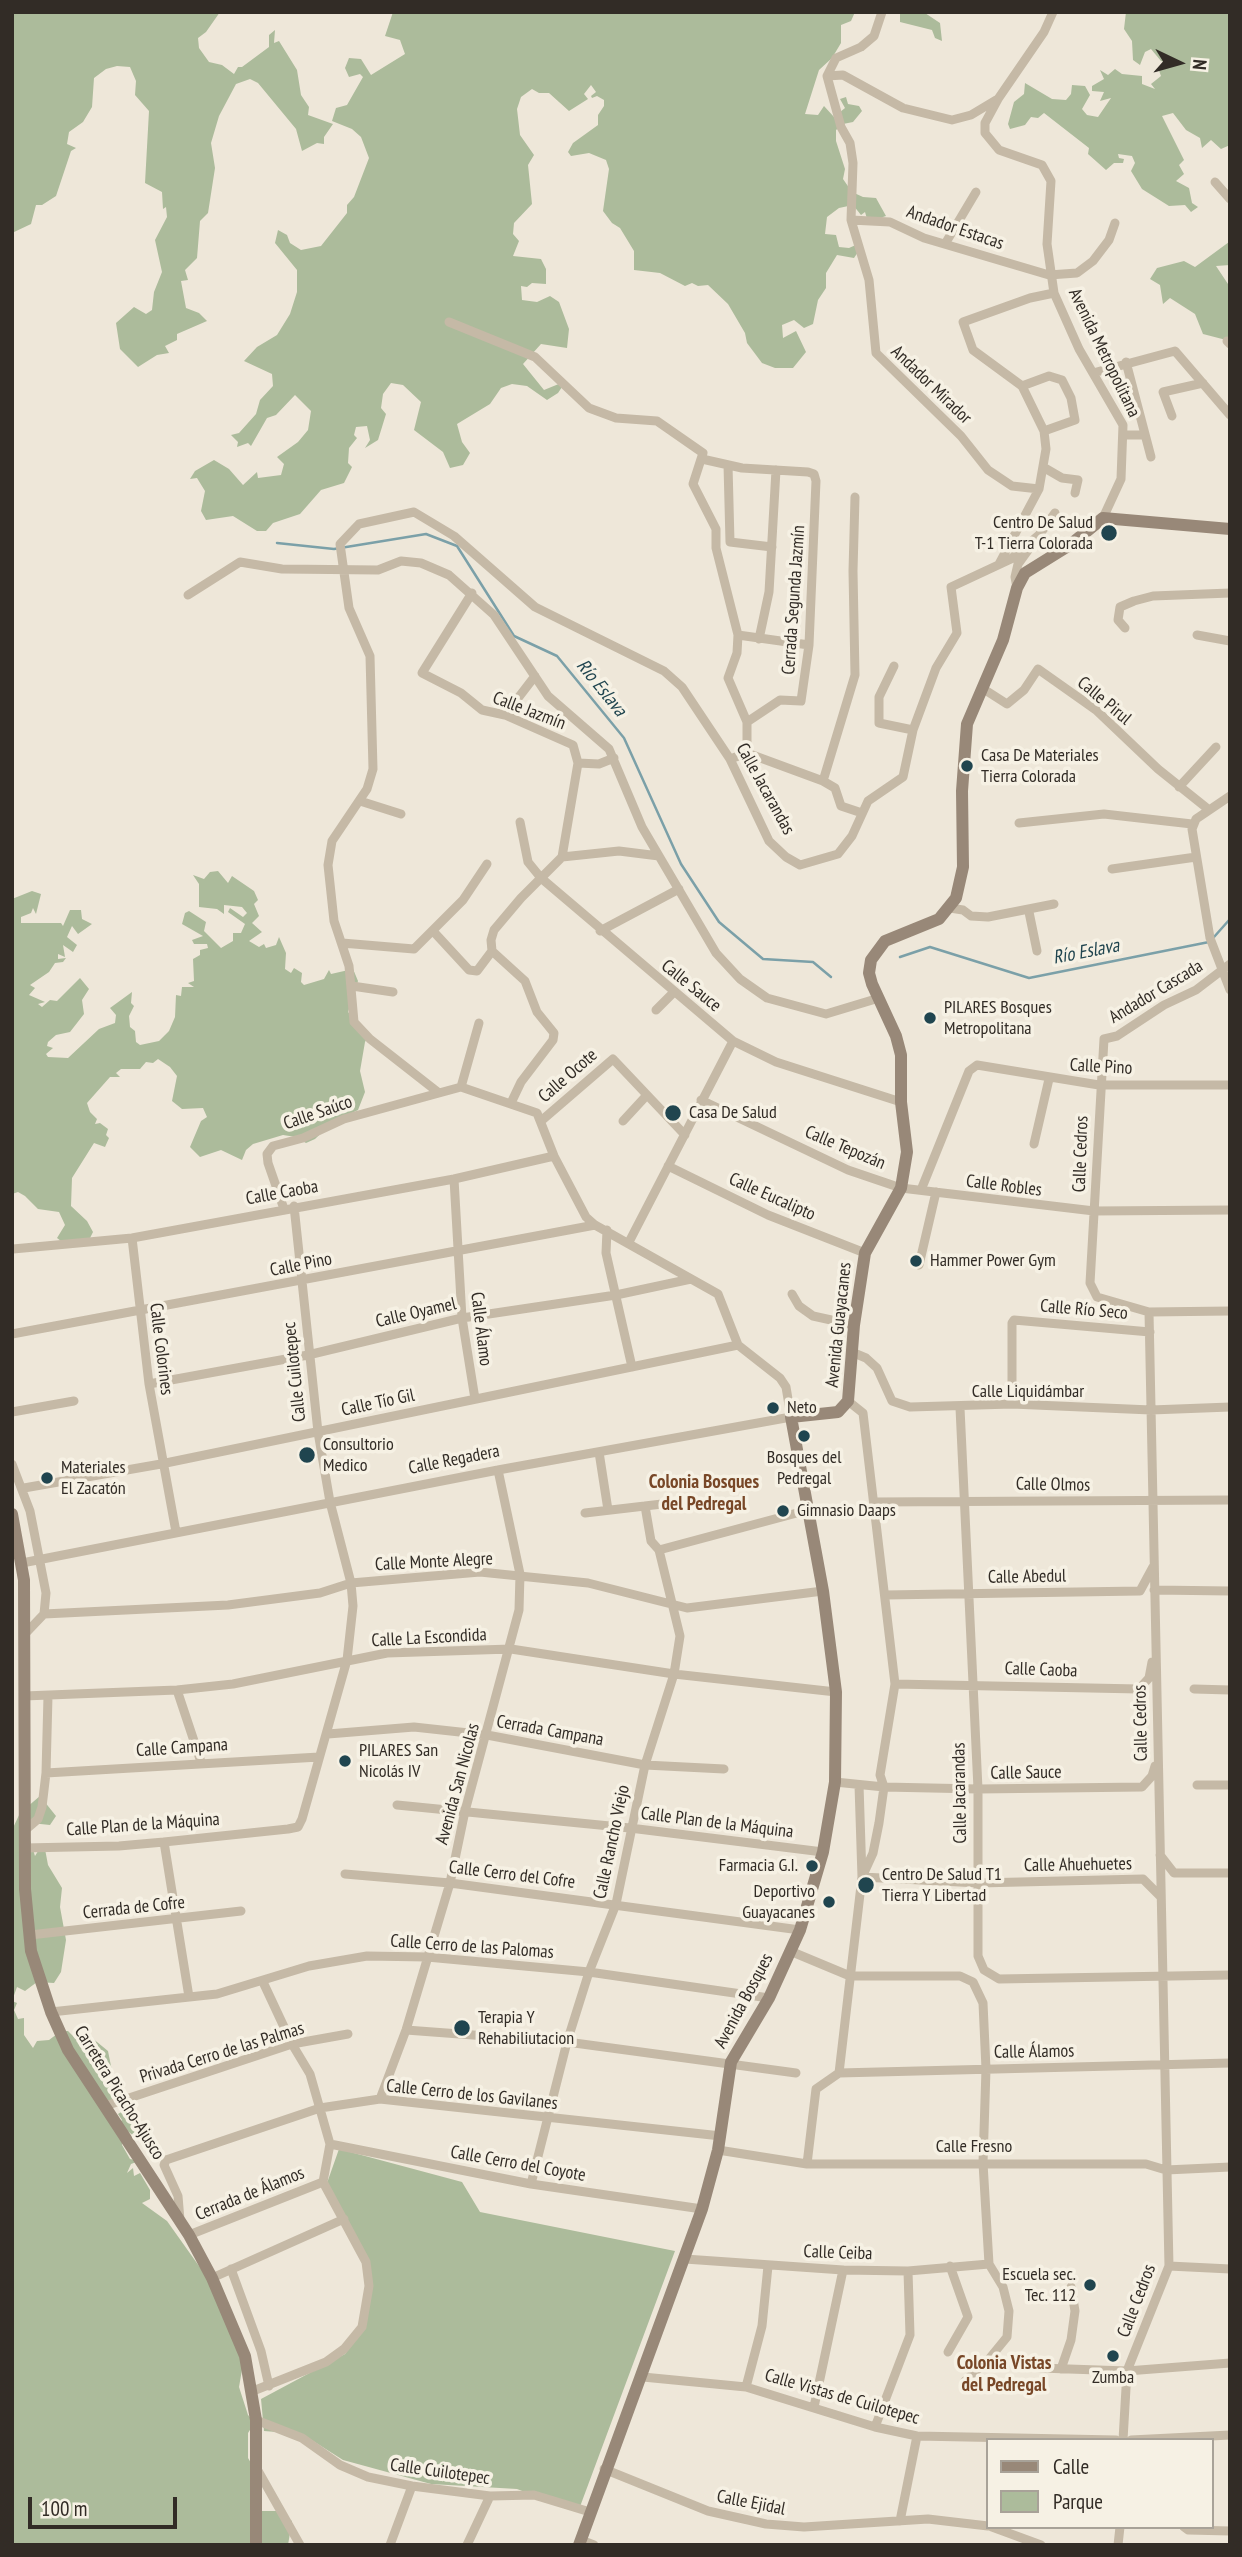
<!DOCTYPE html>
<html>
<head>
<meta charset="utf-8">
<style>
  body { margin:0 }
  #map { position:relative; width:1242px; height:2557px; overflow:hidden; background:#eee7d9; font-family:"PT Sans Narrow",sans-serif }
  canvas { display:block }
  .frame { position:absolute; inset:0; border:14px solid #322c26; pointer-events:none }
  .legend { position:absolute; left:986px; top:2438px; width:228px; height:91px; box-sizing:border-box; background:#f6f1e4; border:2px solid #a8a298; margin:0; padding:9px 12px; list-style:none; font-size:21px; color:#322c26 }
  .legend li { display:flex; align-items:center; gap:14px; height:35px }
  .legend b { width:35px; border:2px solid #a8a298 }
  .north { position:absolute; left:1144px; top:28px; width:70px; height:70px; -webkit-text-stroke:5px #f6f1e4; paint-order:stroke; rotate:95deg; font-size:19px; font-weight:700; line-height:28px; text-align:center; color:#322c26 }
  .north::after { content:''; display:block; margin:auto; width:24px; height:32px; background:#322c26; clip-path:polygon(50% 0,100% 100%,50% 72%,0 100%) }
  .scale { position:absolute; left:28px; top:2497px; width:149px; height:32px; box-sizing:border-box; border:4px solid #322c26; border-top:0; padding-left:9px; font-size:21px; line-height:24px; white-space:nowrap; color:#322c26; -webkit-text-stroke:5px #f6f1e4; paint-order:stroke }
</style>
</head>
<body>
<div id="map">
<canvas width="1242" height="2557"></canvas>
<div class="frame"></div>
<ul class="legend">
<li><b style="height:9px;background:#988878"></b>Calle</li>
<li><b style="height:19px;background:#acbb9b"></b>Parque</li>
</ul>
<div class="north">N</div>
<div class="scale">100 m</div>
</div>
<script>
const context = document.querySelector('canvas').getContext('2d');
context.lineJoin = 'round';
function fillPath(path, color) { context.fillStyle = color; context.fill(path, 'evenodd'); }
const shape = rows => new Path2D(rows.map(r => 'M' + r).join(''));
function strokePath(path, color, width, dash) { context.strokeStyle = color; context.lineWidth = width; context.lineCap = dash ? 'butt' : 'round'; context.setLineDash(dash || []); context.stroke(path); }
function drawText(font, color, halo, rows, align = 'center') {
  context.font = font + ' "PT Sans Narrow",sans-serif'; context.lineWidth = 7; context.setLineDash([]); context.textBaseline = 'middle'; context.strokeStyle = halo; context.fillStyle = color; for (const [text, x, y, turn = 0] of rows) {
    context.save(); context.translate(x, y); context.rotate((+turn || 0) * Math.PI / 180); context.textAlign = isNaN(turn) ? turn : align; if (halo) context.strokeText(text, 0, 0); context.fillText(text, 0, 0); context.restore();
  }
}
fillPath(shape([
  [12,12,220,12,206,32,198,38,199,48,209,62,222,65,234,74,238,67,242,67,269,47,269,35,275,30,274,43,279,41,297,70,301,95,309,107,308,115,333,124,324,137,324,144,317,143,302,151,296,129,258,83,250,79,236,84,219,116,211,143,215,168,208,213,200,221,197,258,185,270,188,280,181,281,186,308,199,313,207,321,177,334,177,340,165,346,169,353,157,355,138,367,120,349,116,323,134,307,146,314,152,310,154,292,162,272,155,240,167,217,166,207,163,209,162,192,145,183,149,111,135,95,136,81,130,67,117,66,106,69,94,78,92,107,83,122,69,132,67,144,76,148,71,151,56,196,42,205,36,205,31,224,12,233],
  [393,12,855,12,851,21,841,25,841,43,832,58,819,70,805,114,818,115,824,106,834,117,845,108,840,99,846,97,848,104,859,106,862,111,853,122,843,124,836,130,836,141,845,169,843,179,852,192,863,197,876,198,886,216,868,222,865,212,861,215,853,205,839,208,827,217,825,234,836,235,839,247,849,248,858,244,858,252,854,258,837,255,826,273,826,288,818,300,813,324,804,328,794,320,782,325,783,338,796,331,806,352,793,368,775,368,762,363,747,343,745,333,728,304,708,285,698,286,692,283,685,286,660,273,634,270,634,251,620,228,612,223,603,211,609,169,606,160,589,153,571,156,568,152,573,143,598,125,598,115,604,106,604,100,597,96,592,98,591,96,596,92,591,85,584,94,588,99,569,111,549,93,539,93,532,89,521,97,517,109,520,135,534,155,528,165,532,204,514,223,513,234,519,241,513,256,541,259,546,269,546,284,532,283,527,287,521,286,522,300,537,302,550,296,559,302,569,329,567,348,541,344,523,364,544,390,566,381,558,393,547,400,527,386,512,384,501,388,490,404,457,424,462,442,470,453,463,465,450,468,443,452,414,430,421,402,403,385,391,383,383,394,381,408,386,414,378,440,365,448,370,440,367,426,356,427,354,435,357,438,349,448,348,463,352,467,344,483,321,490,300,514,273,523,266,531,257,531,233,516,206,520,201,511,205,491,197,478,190,479,195,471,214,460,229,469,243,485,257,472,258,478,281,475,284,464,277,457,298,442,308,430,311,411,295,395,276,415,267,418,251,446,248,443,237,447,238,442,231,435,239,433,256,414,260,400,273,386,272,374,244,361,257,347,277,335,290,314,297,292,297,270,275,243,278,230,287,235,290,243,301,250,321,246,347,213,347,205,354,197,369,158,361,137,352,129,332,121,336,108,347,105,363,77,360,74,349,77,345,68,349,58,361,59,371,75,405,54,400,40,385,36],
  [900,12,925,13,940,23,942,41,935,38,932,30,900,22],
  [1126,12,1230,12,1230,145,1221,149,1211,140,1202,148,1200,138,1186,130,1173,113,1162,116,1184,160,1179,165,1184,174,1176,181,1189,188,1192,203,1198,207,1191,212,1185,205,1169,206,1142,189,1131,171,1135,163,1132,156,1118,154,1119,158,1124,159,1123,163,1114,163,1106,170,1088,154,1089,148,1044,113,1038,118,1031,117,1025,125,1010,129,1008,124,1014,102,1024,94,1025,83,1052,99,1066,100,1071,94,1072,85,1085,86,1090,95,1082,109,1087,115,1098,117,1111,98,1100,101,1104,92,1092,91,1092,86,1104,79,1100,70,1108,75,1115,69,1122,74,1142,76,1142,84,1155,89,1151,84,1161,76,1158,68,1165,62,1161,61,1151,49,1145,52,1140,65,1133,60,1132,41,1124,29],
  [1230,237,1230,265,1216,266,1230,287,1230,341,1203,334,1195,314,1170,298,1163,304,1160,285,1150,279,1157,268,1184,261,1195,267,1229,242],
  [218,871,228,883,232,876,254,891,258,900,254,904,259,916,252,923,262,932,249,941,259,947,264,944,266,948,276,945,279,937,286,953,285,969,291,973,294,968,302,973,301,982,304,985,324,979,329,970,331,974,353,969,358,981,348,1012,369,1035,365,1042,360,1071,365,1092,358,1110,332,1123,315,1139,306,1143,296,1137,283,1135,253,1144,246,1150,242,1160,221,1150,200,1157,190,1147,201,1121,207,1117,203,1108,182,1109,172,1101,177,1076,170,1067,158,1059,153,1063,146,1062,140,1069,121,1069,116,1073,120,1077,110,1077,87,1103,90,1112,97,1119,95,1124,100,1123,108,1129,106,1135,109,1138,105,1147,94,1143,72,1178,71,1206,87,1221,93,1232,89,1240,69,1247,57,1238,65,1225,59,1212,38,1209,25,1196,18,1192,12,1194,12,899,32,891,41,894,36,914,33,908,31,913,21,917,21,923,61,923,63,926,70,910,81,910,82,919,92,924,78,934,72,926,67,937,77,945,73,952,63,945,65,957,58,954,58,959,66,958,63,962,55,963,49,972,30,985,35,988,29,995,45,1002,38,1004,42,1007,50,1000,57,1001,80,978,89,989,82,1000,84,1014,70,1032,56,1035,48,1042,47,1046,53,1048,46,1054,48,1057,68,1058,99,1029,115,1023,116,1015,110,1008,132,992,131,1003,134,1006,129,1016,130,1027,135,1031,136,1042,140,1045,159,1041,169,1031,175,1017,176,995,181,996,182,987,194,987,188,983,194,981,193,959,200,955,200,950,208,948,207,944,194,944,192,940,203,936,182,924,185,913,189,911,206,922,204,931,221,948,233,941,233,933,241,933,245,924,228,912,230,908,243,917,247,913,242,907,224,905,224,914,217,909,199,907,199,884,193,875,204,879,210,872],
  [40,1796,56,1816,50,1825,31,1823,28,1834,35,1856,40,1848,45,1849,48,1865,62,1888,60,1907,66,1940,61,1972,54,1983,37,1982,25,1991,17,1987,12,2001,17,2003,14,2010,18,2019,24,2018,24,2035,33,2048,37,2041,49,2040,61,2031,68,2031,77,2040,86,2033,108,2051,116,2091,109,2110,118,2124,122,2120,118,2114,126,2109,138,2117,134,2136,126,2130,122,2145,130,2159,139,2161,131,2164,127,2173,133,2168,134,2176,140,2173,150,2190,150,2199,142,2203,167,2221,216,2290,243,2364,239,2387,248,2415,255,2422,248,2433,248,2458,254,2468,259,2511,276,2511,292,2521,288,2545,12,2545,12,1830,20,1813],
  [339,2149,462,2182,480,2212,675,2251,578,2512,517,2489,431,2484,343,2460,302,2434,264,2431,261,2399,345,2354,366,2324,369,2261,327,2183]
]), '#acbb9b');
strokePath(shape([
  [277,543,334,549,426,534,457,546,514,636,557,656,624,738,681,864,719,922,763,959,813,962,831,977],
  [1214,937,1230,919],
  [900,957,930,947,1029,978,1209,942]
]), '#7ba0a8', 2.5);
strokePath(shape([
  [882,12,874,36,861,47,836,58,827,76,841,127,850,143,853,163,851,220,869,280,876,353,961,436,988,470,1012,486,1039,489],
  [1053,12,1044,32,998,99,985,123,985,133,999,150,1042,165,1051,181,1047,244,1054,293,1079,349,1123,425,1121,479,1103,518],
  [827,76,843,75,903,108,952,120,971,115,996,100],
  [1215,182,1230,199],
  [851,220,890,222,924,238,1049,275,1077,273,1093,261,1109,240,1115,223],
  [945,244,976,192],
  [449,322,535,357,589,408,616,418,657,421,703,453,693,484,716,529,716,548,738,635,737,653,728,678,747,722,747,753],
  [1227,341,1230,344],
  [1126,362,1151,457],
  [1093,373,1175,351,1230,415],
  [1022,386,1049,376,1062,380,1071,398,1075,420,1044,431],
  [1172,416,1163,392,1203,383],
  [1124,435,1145,435],
  [702,459,742,468,808,472,814,474,816,481,809,645,801,701,780,700,747,722],
  [728,465,730,542,772,547],
  [1043,467,1062,478,1078,480,1075,493],
  [999,564,1039,489,1046,449,1044,431,1022,386,973,350,963,322,1030,298,1054,293],
  [1017,588,1015,577,1018,564,1055,513],
  [472,593,422,673,461,693,482,710,505,715,573,745,578,763,562,857,521,898,494,930,491,940,492,951,525,981,537,1012,554,1033,553,1040,521,1082,511,1103],
  [188,595,240,562,282,569,378,570,401,561,421,563,449,575,494,615,548,696,609,749,642,827,716,953,740,979,767,998,826,1014,879,998],
  [1125,628,1118,620,1120,607,1134,601,1153,596,1230,593],
  [738,635,809,645],
  [1197,635,1230,641],
  [759,639,769,592,776,470],
  [894,666,879,697,879,723,913,730],
  [982,688,1007,704,1024,690,1038,669,1096,710,1158,769,1208,809],
  [505,715,535,676],
  [730,759,747,753,823,781,835,788,841,806,862,813],
  [578,763,599,764,614,758],
  [823,781,855,675,853,571,855,497],
  [1179,787,1216,747],
  [1230,796,1196,819,1192,829,1210,938,1230,990],
  [360,801,401,814],
  [520,822,528,862,541,878,733,1041,776,1062,901,1102],
  [1019,823,1104,814,1192,824],
  [562,857,619,851,659,856],
  [1112,869,1196,857],
  [950,908,963,910,971,916,988,917,1054,904],
  [1029,912,1037,951],
  [433,931,469,970,477,971,492,951],
  [600,931,679,889],
  [342,943,414,949,463,900,487,864],
  [1230,964,1196,990,1164,1005,1117,1036,1104,1039,1090,1283,1097,1297,1149,1312,1230,1311],
  [352,986,393,992],
  [656,1010,673,993],
  [461,1087,479,1023],
  [701,1100,848,1170,901,1188,1094,1211,1230,1210],
  [541,1121,613,1059,685,1135],
  [623,1121,647,1095],
  [1034,1144,1049,1079],
  [668,1166,768,1215,865,1253],
  [454,1179,462,1318,475,1399],
  [921,1190,969,1071,977,1065,1099,1085,1230,1085],
  [284,1209,268,1163,267,1154,273,1146,303,1138,344,1119,439,1093],
  [607,1230,606,1253,632,1367],
  [132,1238,149,1384,176,1532],
  [629,1242,733,1041],
  [13,1249,132,1238,454,1179,554,1156],
  [919,1265,936,1192],
  [792,1294,799,1306,813,1316,854,1325],
  [12,1334,595,1225],
  [854,1353,866,1358,877,1368,892,1401,910,1407,1012,1404,1151,1410,1230,1407],
  [149,1384,308,1355,462,1318,616,1295,691,1279],
  [848,1401,863,1413,895,1684,880,1775,884,1787,879,1823,873,1853,862,1877],
  [1012,1404,1012,1323,1014,1320,1150,1332],
  [960,1408,978,1789,978,1956,984,1970,999,1979,1230,1975],
  [12,1412,74,1401],
  [599,1452,608,1510],
  [12,1464,30,1511,46,1593,44,1614,24,1635],
  [24,1488,161,1464,738,1345],
  [875,1502,1230,1500],
  [585,1513,662,1504],
  [659,1550,808,1510],
  [22,1563,498,1470,791,1417,786,1387,780,1378,738,1345,718,1294,595,1225,586,1217,554,1156,537,1113,461,1087,439,1093,370,1039,354,1022,349,966,334,921,328,865,332,841,367,789,373,769,370,656,349,608,340,544,359,524,414,512,454,536,535,607,664,671,682,687,730,759,769,841,786,857,800,865,838,854,852,836,868,801,903,777,913,730,936,668,957,633,951,587,1011,559,1039,535],
  [1154,1590,1230,1591],
  [885,1595,1140,1591,1153,1567],
  [44,1614,228,1605,320,1593,351,1583,480,1572,588,1583,687,1608,823,1591],
  [895,1684,1139,1689,1149,1678,1152,1662],
  [1194,1689,1230,1690],
  [177,1690,201,1762],
  [24,1696,177,1690,233,1684,387,1653,511,1649,674,1674,836,1692],
  [328,1734,414,1727,487,1735,645,1765,724,1769],
  [46,1773,319,1757],
  [835,1782,884,1787,978,1789,1142,1787,1152,1776,1155,1766],
  [1197,1785,1230,1785],
  [397,1805,630,1828,823,1852],
  [24,1831,38,1819,42,1807,46,1773,48,1696],
  [164,1842,189,1997],
  [24,1848,119,1846,164,1842,288,1829,298,1827,302,1819,347,1660,353,1606,351,1583,330,1502,318,1432,294,1206],
  [1160,1855,1174,1873,1230,1873],
  [345,1874,450,1883,800,1930],
  [862,1877,979,1883,1143,1879,1161,1897],
  [30,1935,241,1911],
  [790,1951,850,1976,960,1976,973,1982,983,2003,986,2069,983,2163,989,2264,1003,2287,1009,2311,1007,2337,989,2359,965,2381],
  [51,2012,217,1994,309,1966,367,1956,427,1957,589,1972,769,1998],
  [406,2030,567,2042,796,2073],
  [839,2073,1230,2063],
  [380,2099,406,2030,450,1883,465,1811,519,1610,520,1574,498,1470],
  [105,2106,292,2044,348,2034],
  [330,2144,531,2184,702,2209],
  [718,2150,807,2164,1146,2164,1166,2170,1230,2167],
  [807,2164,816,2089,839,2073,862,1877,859,1785],
  [531,2184,567,2042,589,1972,616,1904,645,1765,674,1674,680,1636,659,1550,651,1541,645,1506],
  [180,2220,178,2196,164,2165,166,2160,320,2108,380,2099,721,2136],
  [189,2235,323,2182],
  [685,2259,843,2270,908,2271,989,2264],
  [1169,2266,1230,2269],
  [231,2269,261,2351,269,2386],
  [212,2278,344,2219],
  [948,2352,968,2317,950,2266],
  [1040,2368,1127,2371,1230,2363],
  [1061,2369,1071,2340,1075,2311,1071,2287],
  [643,2377,746,2387,875,2427,917,2436,1116,2440],
  [746,2387,762,2326,768,2266],
  [253,2391,326,2362,344,2349,362,2327,369,2286,366,2262,323,2182,330,2144,310,2074,292,2044,263,1982],
  [814,2407,843,2270],
  [256,2420,302,2438,340,2465,368,2477,412,2486,490,2496,534,2495,590,2512],
  [875,2427,910,2335,908,2271],
  [1123,2440,1127,2371,1169,2266,1149,1312],
  [1131,2440,1230,2435],
  [257,2469,300,2545],
  [604,2469,708,2511,766,2524,804,2527,928,2519,988,2526],
  [900,2521,917,2436],
  [992,2527,1041,2545],
  [1184,2527,1188,2530,1230,2531],
  [581,2540,594,2545],
  [390,2545,412,2486],
  [467,2545,490,2496],
  [1118,2545,1120,2527]
]), '#c5b9a6', 9);
strokePath(shape([
  [12,1514,24,1580,25,1889,31,1951,51,2012,68,2050,189,2235,212,2278,245,2356,256,2420,256,2545],
  [579,2545,702,2209,718,2150,731,2062,769,1998,800,1930,823,1852,835,1782,836,1692,823,1591,791,1417,838,1412,848,1401,854,1325,865,1253,901,1188,907,1152,901,1102,901,1055,896,1036,872,984,869,973,871,960,885,941,939,919,956,898,963,867,962,791,967,724,1003,640,1017,588,1025,573,1070,545,1103,518,1230,529]
]), '#988878', 12);
for (const [x, y, r, color] of [
  [1109,533,9,"#20454f"],
  [967,766,7,"#20454f"],
  [930,1018,7,"#20454f"],
  [673,1113,9,"#20454f"],
  [916,1261,7,"#20454f"],
  [773,1408,7,"#20454f"],
  [804,1436,7,"#20454f"],
  [307,1455,9,"#20454f"],
  [47,1478,7,"#20454f"],
  [783,1511,7,"#20454f"],
  [345,1761,7,"#20454f"],
  [812,1866,7,"#20454f"],
  [866,1885,9,"#20454f"],
  [829,1902,7,"#20454f"],
  [462,2028,9,"#20454f"],
  [1090,2285,7,"#20454f"],
  [1113,2356,7,"#20454f"]
]) { const dot = new Path2D(); dot.arc(x, y, r, 0, 2 * Math.PI); context.fillStyle = color; context.fill(dot); strokePath(dot, '#f6f1e4', 2.5); }
drawText('18px', '#322c26', '#f6f1e4', [
  ["Andador Estacas",955,228,19],
  ["Avenida Metropolitana",1104,353,64],
  ["Andador Mirador",931,385,44],
  ["Cerrada Segunda Jazmín",794,600,-86],
  ["Calle Pirul",1104,701,40],
  ["Calle Jazmín",529,711,21],
  ["Calle Jacarandas",765,789,61],
  ["Calle Sauce",691,986,39],
  ["Andador Cascada",1156,992,-31],
  ["Calle Pino",1101,1067,3],
  ["Calle Ocote",568,1076,-41],
  ["Calle Saúco",318,1113,-19],
  ["Calle Tepozán",845,1148,23],
  ["Calle Cedros",1081,1154,-88],
  ["Calle Robles",1004,1186,7],
  ["Calle Caoba",282,1193,-10],
  ["Calle Eucalipto",772,1197,24],
  ["Calle Pino",301,1265,-11],
  ["Calle Río Seco",1084,1310,5],
  ["Calle Oyamel",416,1313,-13],
  ["Avenida Guayacanes",839,1325,-84],
  ["Calle Álamo",481,1329,83],
  ["Calle Colorines",161,1349,83],
  ["Calle Cuilotepec",295,1372,-96],
  ["Calle Liquidámbar",1028,1392],
  ["Calle Tío Gil",378,1403,-12],
  ["Calle Regadera",454,1460,-11],
  ["Calle Olmos",1053,1485,1],
  ["Calle Monte Alegre",434,1562,-3],
  ["Calle Abedul",1027,1577,-1],
  ["Calle La Escondida",429,1638,-3],
  ["Calle Caoba",1041,1670,2],
  ["Calle Cedros",1141,1723,-91],
  ["Cerrada Campana",550,1731,10],
  ["Calle Campana",182,1748,-4],
  ["Calle Sauce",1026,1773,-1],
  ["Avenida San Nicolas",458,1784,-75],
  ["Calle Jacarandas",960,1793,-91],
  ["Calle Plan de la Máquina",717,1823,7],
  ["Calle Plan de la Máquina",143,1825,-4],
  ["Calle Rancho Viejo",612,1842,-78],
  ["Calle Ahuehuetes",1078,1865,-1],
  ["Calle Cerro del Cofre",512,1875,7],
  ["Cerrada de Cofre",134,1908,-6],
  ["Calle Cerro de las Palomas",472,1947,4],
  ["Avenida Bosques",744,2001,-62],
  ["Calle Álamos",1034,2052,-1],
  ["Privada Cerro de las Palmas",222,2053,-17],
  ["Carretera Picacho-Ajusco",119,2093,58],
  ["Calle Cerro de los Gavilanes",472,2095,6],
  ["Calle Fresno",974,2147],
  ["Calle Cerro del Coyote",518,2164,10],
  ["Cerrada de Álamos",250,2194,-22],
  ["Calle Ceiba",838,2253,2],
  ["Calle Cedros",1137,2301,-69],
  ["Calle Vistas de Cuilotepec",842,2397,16],
  ["Calle Cuilotepec",440,2472,8],
  ["Calle Ejidal",751,2503,11]
]);
drawText('18px', '#322c26', '#f6f1e4', [
  ["Centro De Salud",1093,523,"right"],
  ["T-1 Tierra Colorada",1093,544,"right"],
  ["Casa De Materiales",981,756],
  ["Tierra Colorada",981,777],
  ["PILARES Bosques",944,1008],
  ["Metropolitana",944,1029],
  ["Casa De Salud",689,1113],
  ["Hammer Power Gym",930,1261],
  ["Neto",787,1408],
  ["Consultorio",323,1445],
  ["Medico",323,1466],
  ["Bosques del",804,1458,"center"],
  ["Pedregal",804,1479,"center"],
  ["Materiales",61,1468],
  ["El Zacatón",61,1489],
  ["Gimnasio Daaps",797,1511],
  ["PILARES San",359,1751],
  ["Nicolás IV",359,1772],
  ["Farmacia G.I.",798,1866,"right"],
  ["Centro De Salud T1",882,1875],
  ["Tierra Y Libertad",882,1896],
  ["Deportivo",815,1892,"right"],
  ["Guayacanes",815,1913,"right"],
  ["Terapia Y",478,2018],
  ["Rehabiliutacion",478,2039],
  ["Escuela sec.",1076,2275,"right"],
  ["Tec. 112",1076,2296,"right"],
  ["Zumba",1113,2378,"center"]
], 'left');
drawText('italic 19px', '#20454f', '#f6f1e4', [
  ["Río Eslava",601,688,51],
  ["Río Eslava",1086,952,-11]
]);
drawText('bold 19px', '#784727', '#f6f1e4', [
  ["Colonia Bosques",704,1483],
  ["del Pedregal",704,1505],
  ["Colonia Vistas",1004,2364],
  ["del Pedregal",1004,2386]
]);
</script>
</body>
</html>
